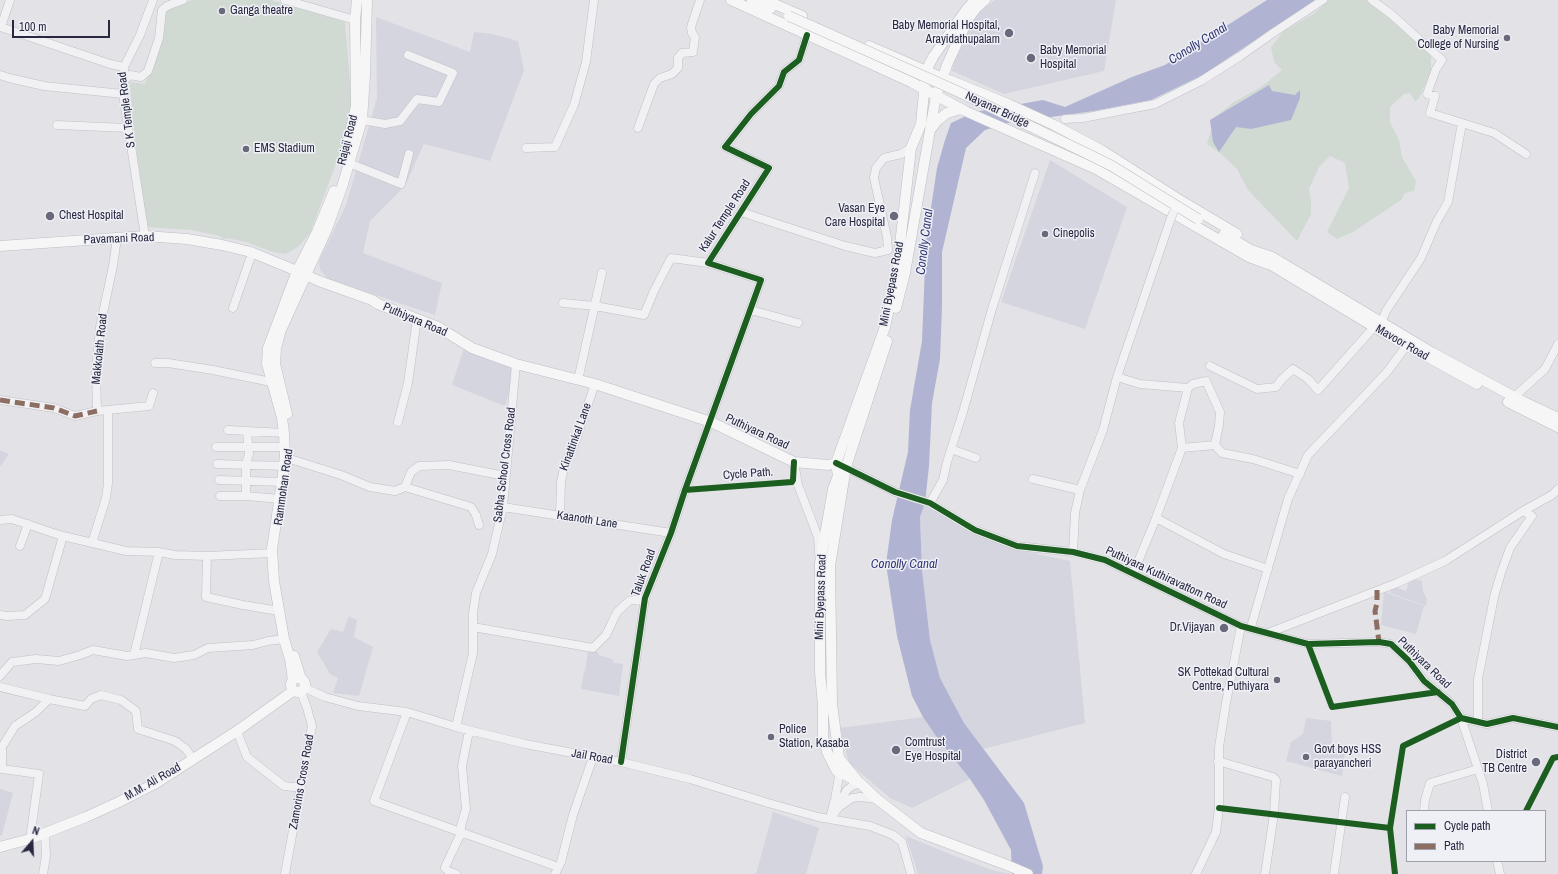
<!DOCTYPE html>
<html>
<head>
<meta charset="utf-8">
<style>
  body { margin:0 }
  #map { position:relative; width:1558px; height:874px; overflow:hidden; background:#e2e2e7; font-family:"Archivo Narrow",sans-serif }
  canvas { display:block }
  .legend { position:absolute; left:1406px; top:810px; width:140px; height:52px; box-sizing:border-box; background:#eff0f6; border:1px solid #9fa0ae; margin:0; padding:5px 7px; list-style:none; font-size:12px; color:#282841 }
  .legend li { display:flex; align-items:center; gap:8px; height:20px }
  .legend b { width:20px; border:1px solid #9fa0ae }
  .north { position:absolute; left:12px; top:822px; width:40px; height:40px; -webkit-text-stroke:3px #eff0f6; paint-order:stroke; rotate:19deg; font-size:11px; font-weight:700; line-height:16px; text-align:center; color:#282841 }
  .north::after { content:''; display:block; margin:auto; width:14px; height:18px; background:#282841; clip-path:polygon(50% 0,100% 100%,50% 72%,0 100%) }
  .scale { position:absolute; left:12px; top:20px; width:98px; height:18px; box-sizing:border-box; border:2px solid #282841; border-top:0; padding-left:5px; font-size:12px; line-height:14px; white-space:nowrap; color:#282841; -webkit-text-stroke:3px #eff0f6; paint-order:stroke }
</style>
</head>
<body>
<div id="map">
<canvas width="1558" height="874"></canvas>
<ul class="legend">
<li><b style="height:5px;background:#1b5e20"></b>Cycle path</li>
<li><b style="height:5px;background:#8d6e63"></b>Path</li>
</ul>
<div class="north">N</div>
<div class="scale">100 m</div>
</div>
<script>
const context = document.querySelector('canvas').getContext('2d');
context.lineJoin = 'round';
function fillPath(path, color) { context.fillStyle = color; context.fill(path, 'evenodd'); }
const shape = rows => new Path2D(rows.map(r => 'M' + r).join(''));
function strokePath(path, color, width, dash) { context.strokeStyle = color; context.lineWidth = width; context.lineCap = dash ? 'butt' : 'round'; context.setLineDash(dash || []); context.stroke(path); }
function drawText(font, color, halo, rows, align = 'center') {
  context.font = font + ' "Archivo Narrow",sans-serif'; context.lineWidth = 3; context.setLineDash([]); context.textBaseline = 'middle'; context.strokeStyle = halo; context.fillStyle = color; for (const [text, x, y, turn = 0] of rows) {
    context.save(); context.translate(x, y); context.rotate((+turn || 0) * Math.PI / 180); context.textAlign = isNaN(turn) ? turn : align; if (halo) context.strokeText(text, 0, 0); context.fillText(text, 0, 0); context.restore();
  }
}
fillPath(shape([
  [995,0,1116,0,1104,71,1004,94,952,71,957,44,975,14],
  [376,17,470,52,474,32,492,34,518,41,524,70,490,161,424,144,405,186,370,221,363,253,442,283,435,315,328,279,320,270,319,261,346,205,377,98],
  [1050,160,1127,207,1085,329,1001,302],
  [464,348,517,365,505,406,452,385],
  [0,450,9,454,0,467],
  [925,503,972,532,1014,549,1070,561,1085,723,983,749,964,723,940,678,930,640,922,570,920,517],
  [1410,578,1422,581,1423,591,1427,599,1426,606,1390,593,1392,586,1406,591],
  [1384,592,1424,606,1416,634,1381,625],
  [349,616,357,620,354,637,373,647,359,696,333,693,338,678,330,674,317,652,331,629,343,632],
  [588,651,598,652,599,655,612,659,614,663,623,664,619,696,581,689,584,671,585,671],
  [923,717,936,736,970,779,912,808,890,798,849,763,840,728],
  [1306,718,1331,721,1332,746,1345,751,1342,776,1286,761,1291,742,1303,734],
  [0,789,13,793,2,835,0,836],
  [773,812,819,828,806,874,756,874],
  [906,836,957,857,992,870,1010,874,918,874]
]), '#d5d5df');
fillPath(shape([
  [192,0,271,0,345,22,352,107,349,129,310,233,299,246,286,254,273,252,246,242,227,238,223,239,219,236,211,234,191,230,147,227,132,117,130,82,145,84,161,40,166,9],
  [1329,0,1366,0,1409,34,1431,55,1431,72,1419,98,1415,101,1410,93,1404,94,1390,107,1390,122,1399,140,1402,157,1416,181,1414,191,1405,193,1401,200,1353,232,1337,239,1327,232,1349,188,1345,163,1330,156,1319,167,1309,189,1311,200,1311,214,1297,241,1248,190,1237,169,1219,152,1207,144,1215,117,1234,102,1261,87,1282,70,1274,62,1271,47,1283,32,1315,13]
]), '#d0dad3');
fillPath(shape([
  [1267,0,1315,0,1203,75,1151,100,1094,111,1008,123,985,130,966,148,942,252,942,306,940,359,932,403,929,466,925,503,920,517,922,570,930,640,940,678,964,723,1024,803,1043,866,1042,874,1012,874,1011,850,984,800,970,779,936,736,923,717,912,696,897,636,886,564,892,520,908,452,910,410,922,341,926,241,937,168,945,140,951,123,975,112,1043,100,1065,107,1132,77,1165,65],
  [1269,85,1272,91,1295,95,1300,90,1300,98,1291,120,1251,129,1236,127,1219,152,1213,142,1210,120]
]), '#b0b4d2');
const minor = shape([
  [10,0,1,27,110,64,124,67],
  [285,0,355,20],
  [1372,0,1391,14,1442,60,1436,69,1427,94,1435,96,1430,113,1494,133,1526,154],
  [0,75,9,78,44,86,123,94],
  [124,81,130,75,141,77,148,71,159,38,162,10,167,6,183,0],
  [1065,119,1083,118,1155,104,1201,81,1239,57,1273,33,1323,0],
  [362,120,385,124,400,121,417,99,439,102,453,73,408,55],
  [57,125,128,128],
  [638,128,654,84,660,78,672,74,678,68,678,58,682,53,693,52,695,37,692,33,691,27,700,0],
  [526,148,555,147,574,105,586,62,594,0],
  [349,163,401,184,409,154],
  [741,212,845,246,875,253,888,250,887,237,874,178,876,168,884,158,901,154,911,148],
  [145,236,123,94,124,67,140,35,153,0],
  [563,303,595,306,644,315,654,291,671,258,708,263],
  [233,308,250,259],
  [751,310,798,323],
  [1381,323,1386,311,1421,258,1437,221,1448,202,1462,123],
  [155,363,168,363,213,370,271,382],
  [1210,366,1257,389,1276,387,1282,379,1293,369,1308,379,1318,390,1374,327],
  [1117,377,1140,384,1188,388],
  [578,380,602,273],
  [1514,397,1545,369,1558,344],
  [0,400,54,408,75,416,97,411],
  [108,410,149,406,153,393],
  [398,422,408,383,417,319],
  [228,430,284,433],
  [1215,445,1222,453,1253,459,1300,474],
  [216,447,285,447],
  [1182,448,1215,445],
  [951,449,976,458],
  [290,459,341,475,370,487,395,491,405,487,411,472,419,466,449,465,505,476],
  [794,462,798,485,818,537,819,553],
  [217,464,284,466],
  [841,465,895,492,930,503,975,530,1017,546,1073,552,1105,560,1241,626,1308,644,1379,642,1391,644,1409,661,1424,681,1452,704,1461,718,1487,724,1513,718,1558,727],
  [1033,479,1080,490,1075,513,1073,552],
  [219,480,282,482],
  [405,487,471,507,476,515,479,525],
  [1080,490,1103,430,1117,377,1171,218],
  [220,496,246,496,280,499],
  [246,496,246,464,249,454,247,431],
  [930,503,943,480,947,462,963,412,992,309,1035,173],
  [503,507,671,533],
  [560,515,561,482,565,463,573,448,595,384],
  [1156,518,1182,448,1179,423,1188,388,1193,384,1206,381,1220,412,1219,425,1215,445],
  [0,520,12,519,59,535,126,551,159,552,175,555,207,556,206,597,243,605,279,611],
  [92,543,106,498,108,483,108,410,97,411,96,371,100,327,113,266,117,238],
  [20,546,28,524],
  [207,556,272,553],
  [1133,574,1156,518,1224,554,1268,569],
  [0,615,7,616,25,615,45,599,63,536],
  [473,627,593,648,606,635,617,612,629,601,645,598],
  [1251,627,1288,499,1308,455,1387,372,1410,341],
  [1268,633,1397,583,1445,561,1523,511],
  [134,655,159,552],
  [0,676,12,662,36,659,59,661,80,655,93,650,127,656,146,653,174,658,194,655,208,648,253,645,268,641,284,639],
  [0,687,49,699,85,706,91,699,101,695,121,700,136,711,138,729,175,741,186,749,193,759],
  [305,688,325,697,358,706,407,712,456,727,525,744,621,762,690,779,768,803,818,817,870,826,893,835,902,842,911,874],
  [407,712,374,801,558,867],
  [1461,718,1483,784,1488,811],
  [1478,722,1478,679,1494,597,1501,573,1510,548,1532,516,1523,511,1552,495,1558,489],
  [456,727,473,653,473,613,476,593,492,554,503,507,516,364],
  [237,731,247,757,284,786,294,787,301,786],
  [1218,761,1273,777,1276,780,1274,814,1265,874],
  [621,762,645,598,671,533,685,490,761,280,708,263,769,168,725,147,751,114,779,86,784,72,799,60,807,35],
  [837,806,847,790,852,786,860,783],
  [1424,811,1425,800,1430,783,1478,769],
  [831,814,835,799,838,782,839,776,836,770],
  [830,819,839,807,852,798,860,797,877,799],
  [30,839,39,774,2,769,2,747,15,726,36,712,49,699],
  [1497,861,1500,874],
  [43,874,46,856,45,833],
  [285,874,312,726,307,708,301,692],
  [456,874,448,871,445,868,446,865,461,833,461,826,466,809,462,766,469,731],
  [555,874,561,862,573,815,593,757],
  [1196,874,1216,832,1219,808,1219,747,1226,703,1241,626],
  [1334,874,1345,797]
]);
const major = shape([
  [731,0,911,82,965,111,1096,169,1249,257,1268,264],
  [752,0,771,8],
  [765,0,802,16],
  [975,0,966,10,933,57,926,71,921,124,911,148,897,271,885,327,836,463,838,476,833,489,820,563,820,672,823,706,823,737,827,752,836,770,860,783,877,799,921,833,1007,865,1028,874],
  [869,46,938,76],
  [949,80,1008,104,1054,125,1101,150,1178,199,1237,234],
  [931,129,938,120,947,113,961,109],
  [348,141,356,106,355,20,357,0],
  [1224,234,1251,250,1272,257,1431,352,1522,401,1558,418],
  [0,246,145,236,187,239,222,245,251,252,297,271,317,232,334,191],
  [1263,260,1386,334,1477,384],
  [896,308,905,273,936,96,947,65,968,19,976,8,985,0],
  [1508,402,1558,427],
  [287,414,275,364,276,348,281,330,327,229,342,187,362,120,365,76,367,0],
  [294,656,301,679],
  '291 685a7 7 0 1 1 14 0a7 7 0 1 1-14 0Z',
  [293,680,290,659,284,639,274,581,272,549,282,482,285,456,284,433,282,418,267,364,268,348,297,271,319,281,372,300,378,304,438,327,472,348,516,364,595,384,711,422,794,462,828,465,836,463],
  [857,780,839,758,832,704,830,566,846,467,887,341],
  [0,847,30,839,86,817,119,802,156,783,237,731,293,691]
]);
strokePath(minor, '#bfbfc5', 9);
strokePath(major, '#bebfc5', 11);
strokePath(minor, '#f1f1f4', 8);
strokePath(major, '#f6f6f6', 10);
const minorBridge = shape([
  [1171,218,1174,211]
]);
const majorBridge = shape([
  [789,16,957,91,1088,154,1112,166,1198,219]
]);
strokePath(minorBridge, '#bfbfc5', 9, []);
strokePath(majorBridge, '#bebfc5', 11, []);
strokePath(minorBridge, '#f1f1f4', 8);
strokePath(majorBridge, '#f6f6f6', 10);
strokePath(shape([
  [0,400,54,408,75,416,97,411],
  [1377,590,1377,603,1375,611,1379,642]
]), '#8d6e63', 5, [10, 5]);
strokePath(shape([
  [836,463,895,492,930,503,975,530,1017,546,1073,552,1105,560,1241,626,1308,644,1379,642,1391,644,1409,661,1424,681,1452,704,1461,718,1487,724,1513,718,1558,727],
  [685,490,792,482,793,480,794,462],
  [1308,644,1332,707,1438,692],
  [621,762,645,598,671,533,685,490,761,280,708,263,769,168,725,147,751,114,779,86,784,72,799,60,807,35],
  [1219,808,1390,828],
  [1526,811,1553,758,1558,757],
  [1395,874,1390,828,1403,746,1461,718]
]), '#1b5e20', 6);
for (const [x, y, r, color] of [
  [222,11,4,"#69697b"],
  [1009,33,5,"#69697b"],
  [1507,38,4,"#69697b"],
  [1031,58,5,"#69697b"],
  [246,149,4,"#69697b"],
  [50,216,5,"#69697b"],
  [894,216,5,"#69697b"],
  [1045,234,4,"#69697b"],
  [1224,628,5,"#69697b"],
  [1277,680,4,"#69697b"],
  [771,737,4,"#69697b"],
  [896,750,5,"#69697b"],
  [1306,757,4,"#69697b"],
  [1536,762,5,"#69697b"]
]) { const dot = new Path2D(); dot.arc(x, y, r, 0, 2 * Math.PI); context.fillStyle = color; context.fill(dot); strokePath(dot, '#eff0f6', 1.5); }
drawText('12px', '#282841', '#eff0f6', [
  ["Ganga theatre",230,11],
  ["Baby Memorial Hospital,",1000,26,"right"],
  ["Arayidathupalam",1000,40,"right"],
  ["Baby Memorial",1499,31,"right"],
  ["College of Nursing",1499,45,"right"],
  ["Baby Memorial",1040,51],
  ["Hospital",1040,65],
  ["EMS Stadium",254,149],
  ["Vasan Eye",885,209,"right"],
  ["Care Hospital",885,223,"right"],
  ["Chest Hospital",59,216],
  ["Cinepolis",1053,234],
  ["Dr.Vijayan",1215,628,"right"],
  ["SK Pottekad Cultural",1269,673,"right"],
  ["Centre, Puthiyara",1269,687,"right"],
  ["Police",779,730],
  ["Station, Kasaba",779,744],
  ["Comtrust",905,743],
  ["Eye Hospital",905,757],
  ["Govt boys HSS",1314,750],
  ["parayancheri",1314,764],
  ["District",1527,755,"right"],
  ["TB Centre",1527,769,"right"]
], 'left');
drawText('12px', '#282841', '#eff0f6', [
  ["S K Temple Road",127,110,-97],
  ["Nayanar Bridge",997,110,25],
  ["Rajaji Road",348,140,-76],
  ["Kalur Temple Road",725,216,-57],
  ["Pavamani Road",119,239,-2],
  ["Mini Byepass Road",892,284,-79],
  ["Puthiyara Road",415,320,23],
  ["Mavoor Road",1402,343,30],
  ["Makkolath Road",100,349,-84],
  ["Puthiyara Road",757,432,25],
  ["Kinattinkal Lane",576,437,-70],
  ["Sabha School Cross Road",505,465,-83],
  ["Cycle Path.",748,474,-4],
  ["Rammohan Road",284,487,-82],
  ["Kaanoth Lane",587,520,9],
  ["Taluk Road",644,573,-70],
  ["Puthiyara Kuthiravattom Road",1166,578,25],
  ["Mini Byepass Road",821,597,-88],
  ["Puthiyara Road",1424,663,44],
  ["Jail Road",592,757,10],
  ["M.M. Ali Road",153,782,-30],
  ["Zamorins Cross Road",302,782,-80]
]);
drawText('italic 13px', '#323875', '#eff0f6', [
  ["Conolly Canal",1198,44,-32],
  ["Conolly Canal",925,242,-83],
  ["Conolly Canal",904,565]
]);
</script>
</body>
</html>
